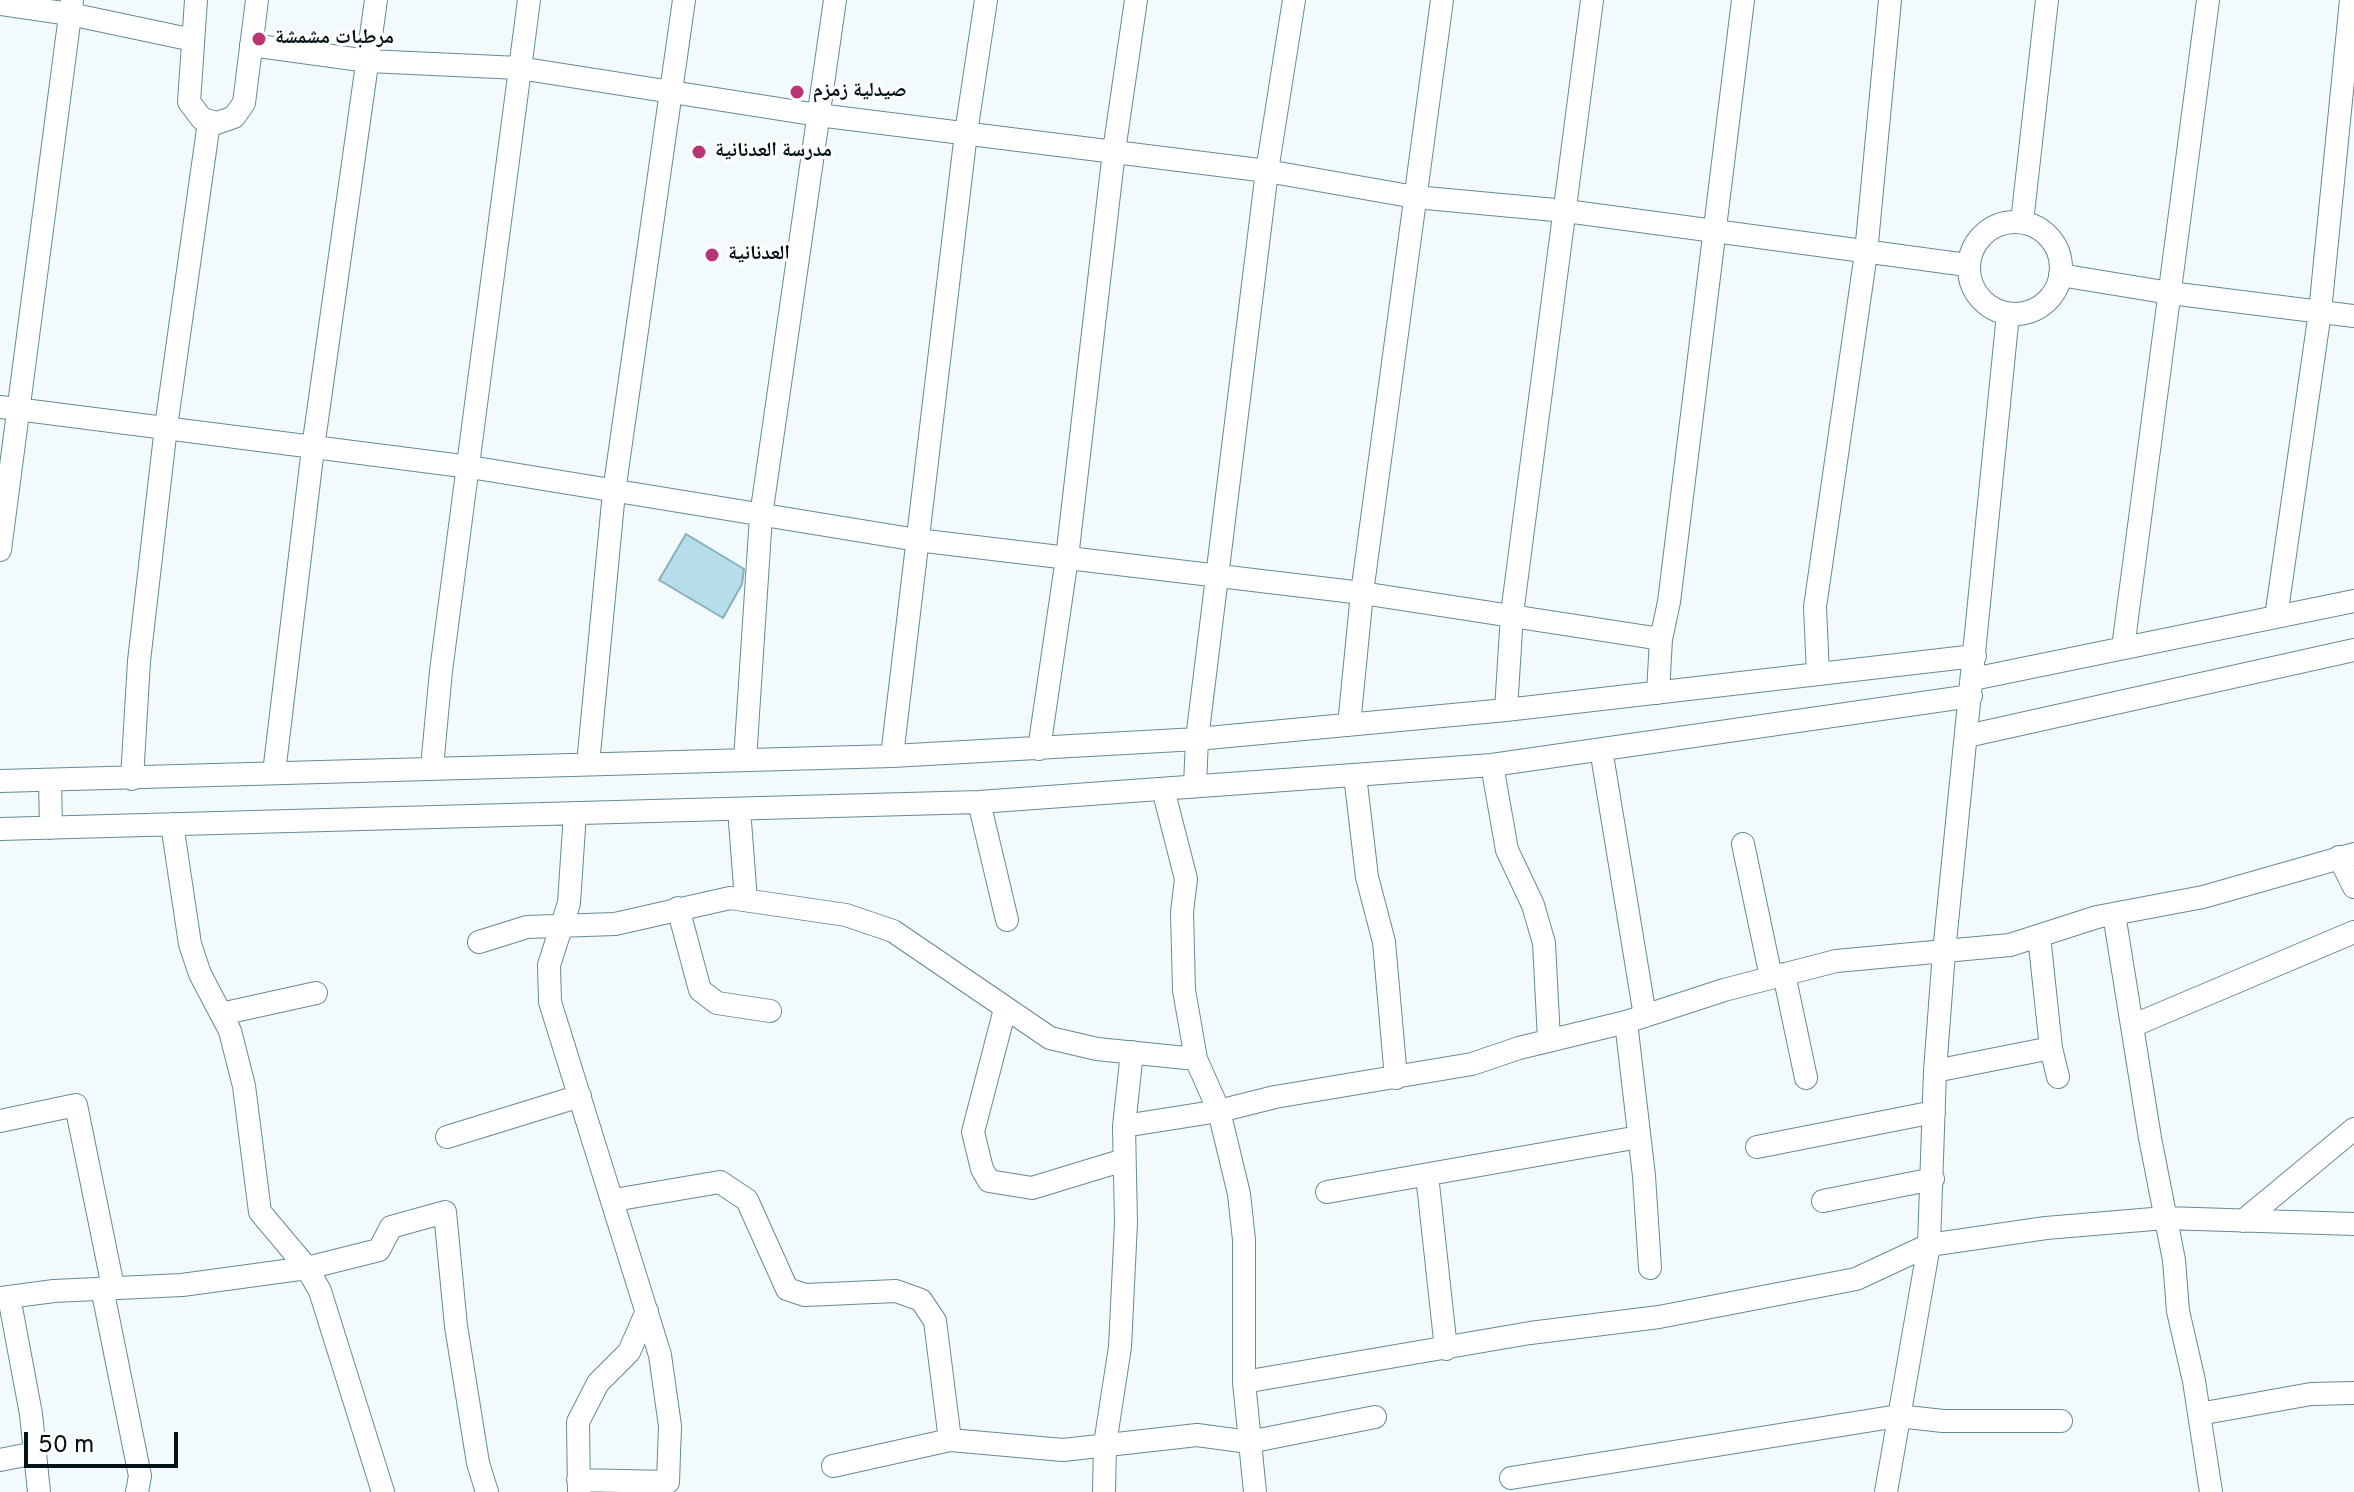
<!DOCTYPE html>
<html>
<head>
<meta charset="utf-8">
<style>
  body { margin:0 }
  #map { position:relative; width:2354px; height:1492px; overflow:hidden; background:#f2fafc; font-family:Overpass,sans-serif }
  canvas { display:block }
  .scale { position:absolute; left:24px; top:1432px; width:154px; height:36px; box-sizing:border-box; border:4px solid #041317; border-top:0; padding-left:10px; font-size:24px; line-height:28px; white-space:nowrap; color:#041317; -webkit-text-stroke:6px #fff; paint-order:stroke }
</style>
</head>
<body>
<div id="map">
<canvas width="2354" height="1492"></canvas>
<div class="scale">50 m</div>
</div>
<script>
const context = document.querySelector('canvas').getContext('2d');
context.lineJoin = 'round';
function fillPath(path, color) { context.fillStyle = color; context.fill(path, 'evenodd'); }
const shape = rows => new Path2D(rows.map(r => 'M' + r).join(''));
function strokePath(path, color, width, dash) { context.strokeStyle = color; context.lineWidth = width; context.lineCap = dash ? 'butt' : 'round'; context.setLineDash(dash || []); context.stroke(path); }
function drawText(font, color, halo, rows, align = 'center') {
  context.font = font + ' Overpass,"Noto Naskh Arabic",sans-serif'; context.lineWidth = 6; context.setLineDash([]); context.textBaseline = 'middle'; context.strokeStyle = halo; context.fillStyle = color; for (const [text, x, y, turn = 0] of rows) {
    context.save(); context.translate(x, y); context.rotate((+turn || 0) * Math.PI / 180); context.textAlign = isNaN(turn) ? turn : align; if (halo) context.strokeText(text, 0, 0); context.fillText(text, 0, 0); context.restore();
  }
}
const building = shape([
  [686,534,744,569,742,584,723,618,659,580,686,534]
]);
fillPath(building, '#b6deea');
strokePath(building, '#88afba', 2);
const minor = shape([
  [196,0,189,102,202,119,217,123,234,117,244,103,257,0],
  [0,4,70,14,193,40],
  [251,45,368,61,519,68,818,115,1267,171,1415,197,1566,211,1967,265],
  [2022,222,2047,0],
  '1969 268a46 46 0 1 1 92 0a46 46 0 1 1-92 0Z',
  [2060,275,2170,293,2354,316],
  [0,407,470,467,917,540,1362,593,1661,639],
  [0,550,72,0],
  [2276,617,2320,312,2351,0],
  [2123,648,2208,0],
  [1818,674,1815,607,1866,253,1890,0],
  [1973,679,2354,601],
  [1658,693,1661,639,1669,602,1743,0],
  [1506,710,1512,614,1592,0],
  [1349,725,1362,593,1442,0],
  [1967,736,2354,650],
  [1039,749,1067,558,1114,151,1136,0],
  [1601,749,1645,1016],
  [892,756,966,133,986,0],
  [745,760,761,516,835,0],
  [588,764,614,492,684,0],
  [1492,765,1507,850,1533,905,1544,943,1549,1040],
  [432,767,441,671,529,0],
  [274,773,313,448,376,0],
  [1355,775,1367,877,1384,942,1396,1078],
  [132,779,139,661,166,427,209,122],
  [50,780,51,828],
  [0,781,892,756,1197,739,1506,710,1975,656],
  [1195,786,1197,739,1267,171,1294,0],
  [1163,789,1186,879,1182,912,1184,990,1196,1059],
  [979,802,1007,920],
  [739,809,746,900],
  [575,813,569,903,549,965,550,1002,660,1355,670,1426,668,1482,578,1480],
  [172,824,190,944,200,974,230,1031,244,1086,260,1212,307,1268,320,1291,383,1492],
  [0,829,979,802,1492,765,1971,696],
  [1743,844,1771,977],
  [2339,857,2354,887],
  [678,908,700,990,717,1003,770,1011],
  [2114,914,2150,1138,2174,1260,2178,1311,2194,1381,2211,1492],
  [2039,936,2051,1048,2058,1077],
  [479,942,527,927,615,924,730,898,846,915,893,931,1050,1038,1097,1049,1196,1059,1219,1111,1275,1097,1472,1064,1519,1048,1626,1022,1724,990,1836,961,2010,945,2097,917,2203,897,2354,854],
  [1784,974,1806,1078],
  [1005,1009,973,1132,982,1169,989,1181,1032,1188,1124,1160],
  [221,1014,316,993],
  [1626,1022,1644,1176,1650,1268],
  [2132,1026,2354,932],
  [1935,1071,2051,1048],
  [0,1121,76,1105,113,1287],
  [1124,1126,1219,1111,1239,1194,1244,1240,1244,1382,1255,1492],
  [447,1137,580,1096],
  [1757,1147,1934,1112],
  [1427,1175,1446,1349],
  [1327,1192,1639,1137],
  [614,1200,720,1182,747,1200,787,1289,805,1295,896,1291,921,1300,935,1321,950,1440,1063,1450,1197,1435,1249,1442,1375,1417],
  [1823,1201,1933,1179],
  [2243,1221,2354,1129],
  [102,1288,140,1476,137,1492],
  [9,1297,31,1414,39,1492],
  [0,1298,54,1291,182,1285,307,1268,379,1250,391,1227,445,1212,456,1326,478,1463,487,1492],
  [1244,1382,1530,1333,1659,1317,1856,1279,1929,1245,2046,1228,2165,1218,2354,1224],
  [2199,1414,2311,1394,2354,1393],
  [0,1460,35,1453],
  [833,1466,950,1440],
  [1511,1478,1898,1416,1943,1421,2061,1421],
  [579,1492,578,1422,598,1383,629,1352,647,1311],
  [1104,1492,1105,1444,1120,1347,1126,1223,1124,1126,1132,1052],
  [1886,1492,1929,1245,1935,1071,1944,952,2008,314]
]);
strokePath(minor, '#658b96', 24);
strokePath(minor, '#fff', 22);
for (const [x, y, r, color] of [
  [259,39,8,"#ba3375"],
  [797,92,8,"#ba3375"],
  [699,152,8,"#ba3375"],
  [712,255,8,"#ba3375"]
]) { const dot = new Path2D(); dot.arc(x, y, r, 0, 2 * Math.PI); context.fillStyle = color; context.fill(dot); strokePath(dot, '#fff', 3); }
drawText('bold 20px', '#041317', '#fff', [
  ["مرطبات مشمشة",275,39],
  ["صيدلية زمزم",813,92],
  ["مدرسة العدنانية",715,152],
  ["العدنانية",728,255]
], 'left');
</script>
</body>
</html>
